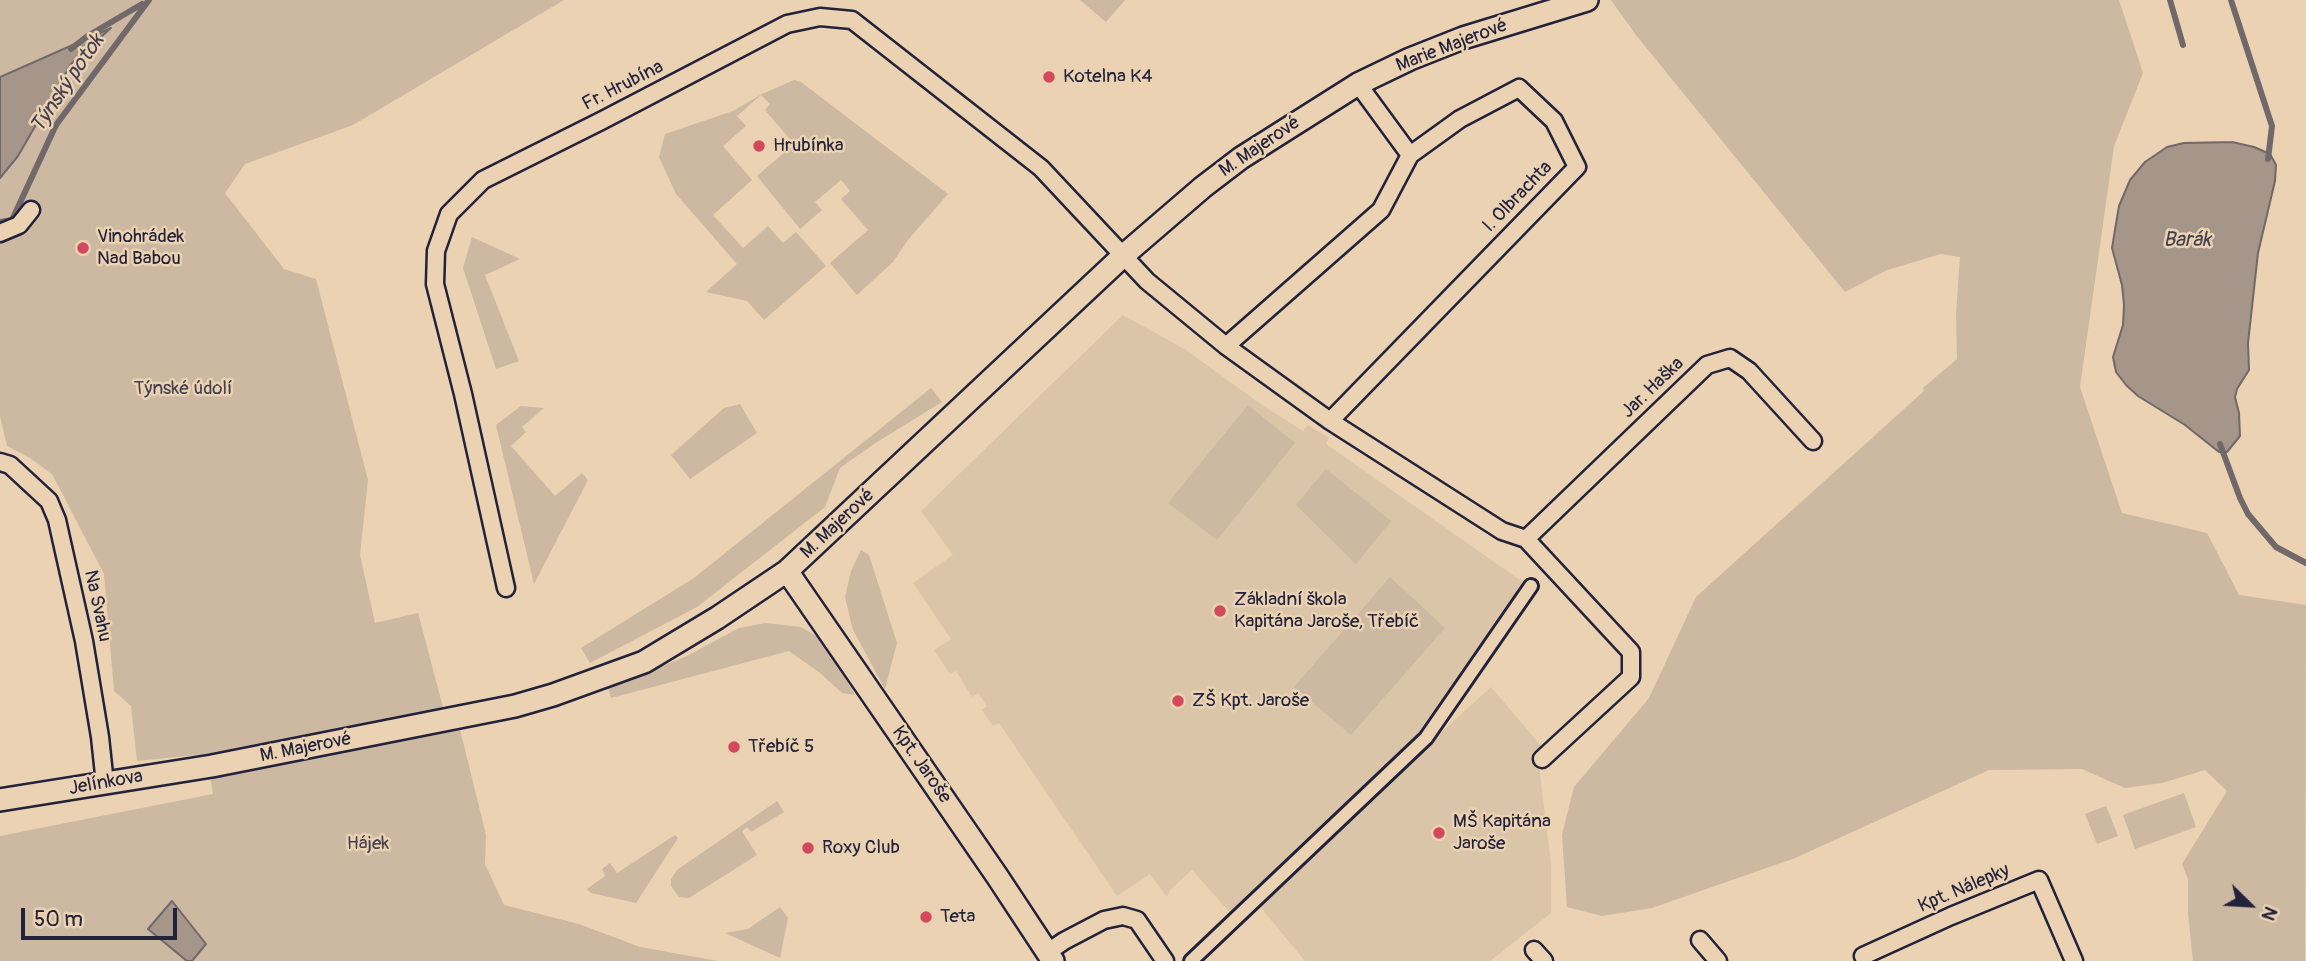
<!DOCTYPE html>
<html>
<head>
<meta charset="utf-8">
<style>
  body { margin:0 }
  #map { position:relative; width:2306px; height:961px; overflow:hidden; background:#ead2b2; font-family:Pangolin,sans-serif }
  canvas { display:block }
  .north { position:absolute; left:2215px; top:870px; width:70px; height:70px; -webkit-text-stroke:5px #ead2b2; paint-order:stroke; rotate:114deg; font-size:19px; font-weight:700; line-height:28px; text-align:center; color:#22223b }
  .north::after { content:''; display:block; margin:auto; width:24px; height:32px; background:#22223b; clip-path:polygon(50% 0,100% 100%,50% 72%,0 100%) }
  .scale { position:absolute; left:21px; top:908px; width:156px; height:32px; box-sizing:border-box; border:4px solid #22223b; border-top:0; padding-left:9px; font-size:21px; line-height:24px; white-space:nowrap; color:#22223b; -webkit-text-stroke:5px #ead2b2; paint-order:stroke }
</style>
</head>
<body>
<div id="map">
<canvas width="2306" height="961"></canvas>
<div class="north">N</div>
<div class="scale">50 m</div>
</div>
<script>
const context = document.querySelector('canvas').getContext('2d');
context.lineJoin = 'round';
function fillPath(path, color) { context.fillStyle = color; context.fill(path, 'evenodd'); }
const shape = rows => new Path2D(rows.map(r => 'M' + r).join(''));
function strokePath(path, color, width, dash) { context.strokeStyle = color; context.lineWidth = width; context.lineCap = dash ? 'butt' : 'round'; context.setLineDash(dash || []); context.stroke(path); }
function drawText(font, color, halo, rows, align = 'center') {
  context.font = font + ' Pangolin,sans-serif'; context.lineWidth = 5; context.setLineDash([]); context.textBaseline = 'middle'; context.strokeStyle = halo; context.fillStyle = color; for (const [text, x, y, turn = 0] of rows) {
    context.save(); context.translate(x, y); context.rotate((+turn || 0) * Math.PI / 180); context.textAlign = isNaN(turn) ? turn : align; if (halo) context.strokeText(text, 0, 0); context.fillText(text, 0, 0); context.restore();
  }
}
fillPath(shape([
  [1123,315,1186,350,1262,405,1303,431,1308,425,1329,438,1326,444,1517,578,1528,583,1416,742,1249,898,1243,910,1235,918,1192,870,1170,890,1167,897,1150,874,1117,896,999,723,993,726,982,710,987,706,978,693,972,697,956,671,950,674,934,650,951,639,913,583,953,555,921,511],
  [1491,687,1542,747,1533,756,1539,767,1551,863,1551,913,1490,961,1305,961,1256,902,1316,851,1364,806,1362,804]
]), '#dbc5a9');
fillPath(shape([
  [0,0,564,0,353,125,245,164,225,193,284,269,316,279,368,480,360,555,375,623,418,613,444,711,455,709,486,835,485,864,504,905,579,924,640,947,718,961,0,961,0,836,213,794,207,754,137,761,131,706,114,691,104,574,52,474,30,458,7,446,0,416],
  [1080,0,1125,0,1106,22],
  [1611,0,2119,0,2143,73,2114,146,2080,387,2122,513,2207,533,2239,595,2306,605,2305,961,2193,961,2188,914,2188,879,2182,864,2227,791,2205,770,2162,783,2125,788,2082,769,1989,770,1795,858,1652,908,1602,916,1567,907,1562,835,1574,787,1649,698,1696,597,1924,391,1923,388,1957,359,1956,313,1960,257,1941,254,1887,270,1845,292,1636,35],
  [794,80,801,82,948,194,908,240,893,262,857,295,830,263,868,230,841,199,850,191,841,180,815,202,822,210,800,229,757,176,794,144,765,110,770,104,761,95,737,116,746,126,723,146,752,180,713,215,743,248,768,226,783,243,796,232,826,266,764,320,747,301,706,292,737,264,676,194,659,157,665,134,733,111,762,94],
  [472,237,520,259,485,275,519,361,496,369,463,268],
  [931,388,942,402,877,442,840,468,825,507,697,607,590,663,581,648,694,578],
  [740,404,757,433,690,479,671,455,724,408],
  [1248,405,1295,443,1217,540,1168,503],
  [521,406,544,408,522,427,526,432,511,446,555,496,582,473,588,480,534,584,496,425],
  [1326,469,1391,521,1356,564,1296,505],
  [861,550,869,555,897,643,885,689,853,630,845,597,851,571],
  [1390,577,1445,628,1351,735,1294,687],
  [766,623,801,627,816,636,832,656,855,695,842,693,820,673,789,651,611,698,608,688,687,656,739,628],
  [2184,793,2196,827,2135,849,2123,815],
  [777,801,784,812,751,832,747,827,742,831,757,855,689,898,679,897,671,886,671,879,677,870],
  [2106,806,2118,836,2097,844,2085,814],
  [675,835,678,838,636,903,591,893,587,889,605,876,602,869,610,863,617,873],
  [780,907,788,918,780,958,725,933,748,929]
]), '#cdb9a1');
const water = shape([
  [111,28,71,64,18,156,0,178,0,77,111,28],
  [2232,142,2254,147,2270,154,2276,165,2275,181,2258,253,2248,343,2249,370,2237,389,2235,397,2239,413,2240,436,2227,452,2219,452,2185,425,2138,396,2126,385,2116,372,2113,357,2123,325,2124,305,2122,285,2112,248,2119,206,2130,180,2145,162,2167,147,2184,143,2232,142],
  [172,901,206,944,192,961,187,961,148,929,172,901]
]);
fillPath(water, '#a69689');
strokePath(water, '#71686a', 2);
strokePath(shape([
  [2170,0,2183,45],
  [2231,0,2272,126,2268,159],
  [71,49,86,37,142,4],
  [0,222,12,220,56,125,149,0],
  [2220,444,2240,498,2248,514,2276,547,2306,563]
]), '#71686a', 6);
const pedestrian = shape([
  [1191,961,1426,738,1531,586]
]);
const minor = shape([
  [0,233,19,225,31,210],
  [1226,346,1381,210,1410,155,1358,84],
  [1330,421,1577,167,1554,121,1519,88,1460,119,1410,155],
  [0,462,10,465,49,501,57,520,84,641,100,737,105,784],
  [1526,539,1707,365,1730,358,1749,371,1813,441],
  [506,588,463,394,435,284,436,251,449,214,483,180,601,121,787,24,820,17,852,20,1041,168,1147,281,1226,346,1330,421,1502,531,1526,539,1631,652,1631,677,1542,759],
  [1700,940,1718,961],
  [1534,950,1544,961],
  [1048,952,1064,941,1104,920,1123,916,1137,920,1165,961],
  [1863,956,1951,916,2039,880,2074,961]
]);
const tertiary = shape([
  [787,571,997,876,1053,961],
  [0,800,212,766,515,706,553,695,644,662,717,618,787,571,1124,255,1203,187,1241,158,1358,84,1410,59,1463,38,1587,0]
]);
strokePath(pedestrian, '#22223b', 18);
strokePath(minor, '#22223b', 21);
strokePath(tertiary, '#22223b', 26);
strokePath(pedestrian, '#ead2b2', 12);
strokePath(minor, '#ead2b2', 16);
strokePath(tertiary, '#ead2b2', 21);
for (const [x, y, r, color] of [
  [1049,77,7,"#d1495b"],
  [759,146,7,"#d1495b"],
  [83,248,7,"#d1495b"],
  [1220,611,7,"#d1495b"],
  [1178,701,7,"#d1495b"],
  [734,747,7,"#d1495b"],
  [1439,833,7,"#d1495b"],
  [808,848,7,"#d1495b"],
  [926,917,7,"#d1495b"]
]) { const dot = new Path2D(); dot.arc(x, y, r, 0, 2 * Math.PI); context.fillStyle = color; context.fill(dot); strokePath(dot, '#ead2b2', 2.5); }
drawText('19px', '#22223b', '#ead2b2', [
  ["Marie Majerové",1452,46,-21],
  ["Fr. Hrubína",623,86,-27],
  ["M. Majerové",1260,147,-34],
  ["I. Olbrachta",1518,197,-46],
  ["Jar. Haška",1653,388,-44],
  ["M. Majerové",838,524,-43],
  ["Na Svahu",97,606,78],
  ["M. Majerové",306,748,-11],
  ["Kpt. Jaroše",921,765,55],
  ["Jelínkova",106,783,-10],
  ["Kpt. Nálepky",1964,889,-23]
]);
drawText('19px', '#22223b', '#ead2b2', [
  ["Kotelna K4",1063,77],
  ["Hrubínka",773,146],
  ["Vinohrádek",97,237],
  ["Nad Babou",97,259],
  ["Základní škola",1234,600],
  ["Kapitána Jaroše, Třebíč",1234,622],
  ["ZŠ Kpt. Jaroše",1192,701],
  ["Třebíč 5",748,747],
  ["MŠ Kapitána",1453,822],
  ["Jaroše",1453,844],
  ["Roxy Club",822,848],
  ["Teta",940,917]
], 'left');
drawText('19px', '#44404f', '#ead2b2', [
  ["Týnské údolí",183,389],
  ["Hájek",368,844]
]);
drawText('italic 21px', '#433f4e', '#ead2b2', [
  ["Týnský potok",68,84,-56],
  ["Barák",2187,241]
]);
</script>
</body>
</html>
